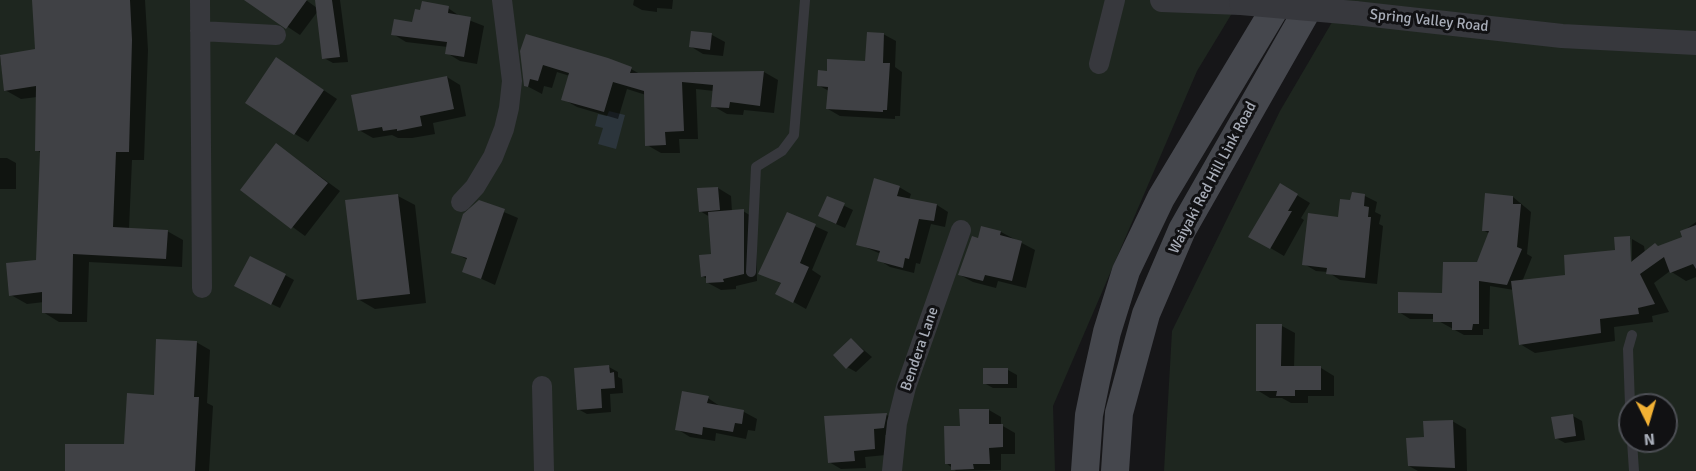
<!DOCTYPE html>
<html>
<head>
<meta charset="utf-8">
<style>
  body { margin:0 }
  #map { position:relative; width:1696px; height:471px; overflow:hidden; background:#161618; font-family:Signika,sans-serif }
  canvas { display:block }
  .north { position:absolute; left:1618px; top:393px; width:60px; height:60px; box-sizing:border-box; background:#111113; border:2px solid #4d4f55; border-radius:50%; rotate:175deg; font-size:16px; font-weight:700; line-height:24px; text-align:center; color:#a8adb8 }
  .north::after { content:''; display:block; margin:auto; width:21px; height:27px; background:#f2b134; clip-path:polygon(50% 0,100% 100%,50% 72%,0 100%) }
</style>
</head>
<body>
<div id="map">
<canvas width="1696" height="471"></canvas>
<div class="north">N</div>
</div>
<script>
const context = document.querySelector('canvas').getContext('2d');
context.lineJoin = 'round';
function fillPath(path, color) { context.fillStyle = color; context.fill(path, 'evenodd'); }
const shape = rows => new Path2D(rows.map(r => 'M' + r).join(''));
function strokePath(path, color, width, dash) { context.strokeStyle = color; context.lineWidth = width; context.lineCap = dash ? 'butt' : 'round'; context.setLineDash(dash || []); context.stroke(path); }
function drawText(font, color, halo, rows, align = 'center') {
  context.font = font + ' Signika,sans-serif'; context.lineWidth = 6; context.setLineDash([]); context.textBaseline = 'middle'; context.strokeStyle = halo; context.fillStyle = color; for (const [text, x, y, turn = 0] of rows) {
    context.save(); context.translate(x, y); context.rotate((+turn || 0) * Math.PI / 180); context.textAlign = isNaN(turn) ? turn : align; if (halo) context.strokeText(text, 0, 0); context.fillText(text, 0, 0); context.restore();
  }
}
fillPath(shape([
  [0,0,1240,0,1197,71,1053,406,1055,471,0,471],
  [1345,0,1696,0,1696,471,1164,471,1172,331,1280,111],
  [1630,405,1666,405,1666,441,1630,441]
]), '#1e261f');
fillPath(shape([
  [609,111,625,115,616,149,598,144,603,128,595,126,598,114,607,116]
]), '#2c353c');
fillPath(shape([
  [33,0,145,0,148,50,144,160,132,160,129,229,167,231,183,240,182,267,89,262,87,322,59,322,43,312,44,302,27,304,11,295,37,261,41,153,37,150,37,97,21,99,5,90,0,56,36,51],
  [247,0,306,0,317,8,316,0,340,0,348,62,333,63,324,58,318,11,300,35],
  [634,0,673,0,672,9,657,8,657,12,642,10,633,5],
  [448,8,461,17,484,26,477,64,460,61,447,53,448,47,406,42,393,34],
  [692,32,712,35,725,42,723,56,703,54,690,46],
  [883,34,896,41,895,67,902,72,900,116,895,116,895,119,840,116,828,109,829,91,818,85,828,72,867,62],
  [522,51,631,69,640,74,764,72,778,80,774,113,744,110,743,115,727,114,713,106,714,91,696,89,698,139,679,139,680,153,661,153,647,145,646,95,627,89,618,119,577,107,563,99,570,76,557,72,552,88,544,86,542,94,525,85],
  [289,67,337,99,308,142,295,134],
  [447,77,460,85,466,116,433,123,435,134,412,138,398,138,392,135,373,138,359,130],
  [277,145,340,191,305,236,242,190],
  [0,158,7,158,16,163,16,189,0,189],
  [1280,185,1310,203,1301,218,1304,220,1284,256,1250,236],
  [899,187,911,194,909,200,937,205,948,212,945,227,931,224,920,264,916,263,914,273,890,267,879,260,881,254,858,244],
  [718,188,731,196,732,212,743,211,756,219,757,281,736,286,736,289,721,290,708,283,707,279,702,276,713,256,710,217,700,211],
  [1487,195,1513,197,1531,212,1527,254,1532,257,1522,282,1567,277,1565,256,1616,252,1616,238,1631,238,1629,239,1629,263,1632,263,1632,239,1644,246,1645,253,1655,245,1659,247,1684,238,1682,232,1696,222,1696,277,1686,281,1670,271,1654,283,1669,312,1652,316,1653,322,1614,327,1615,341,1535,353,1520,344,1514,290,1490,286,1489,329,1483,329,1483,335,1464,335,1435,319,1410,319,1399,312,1400,294,1444,295,1444,263,1478,264,1490,234,1483,230],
  [398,196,415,205,426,303,375,309,358,299],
  [1365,196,1377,202,1375,212,1381,215,1379,224,1383,226,1377,284,1340,280,1328,272,1316,271,1304,264,1351,202],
  [828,198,853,210,845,228,829,221],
  [480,202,518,218,495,285,464,271,468,260,453,252],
  [788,214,828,232,812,270,821,276,806,309,790,300,782,284,760,273],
  [982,228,1001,232,1035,250,1026,288,998,281,996,288,973,282,960,275,979,240],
  [285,275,294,280,280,308,245,291],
  [1282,326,1295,333,1294,368,1321,368,1334,376,1334,396,1308,396,1308,403,1291,403,1282,398,1270,398,1257,390],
  [852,340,872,357,856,372,847,367],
  [196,342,210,350,207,403,213,406,209,471,66,471,125,446,155,396],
  [609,367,618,372,618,377,622,379,623,393,610,394,611,412,587,414,578,409],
  [1008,370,1017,375,1017,388,993,388,984,383],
  [708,398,721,407,744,412,757,419,755,431,748,430,746,439,716,433,715,441,690,437,677,429],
  [989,410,1001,417,1001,425,1015,433,1015,454,1001,454,1001,470,956,471,946,463,961,427],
  [887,415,898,422,896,434,885,435,886,455,865,457,866,468,841,469,829,462,826,418],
  [1573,416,1582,421,1585,440,1565,443,1556,438],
  [1452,421,1466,429,1467,471,1418,471,1409,466]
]), '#0007');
fillPath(shape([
  [32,0,130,0,132,40,129,152,116,152,113,227,168,230,166,259,73,254,72,314,42,313,42,292,9,296,6,263,36,260,40,151,35,151,36,86,4,91,0,55,35,49],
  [244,0,307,0,286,29],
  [315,0,332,0,340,57,322,59],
  [422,1,449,6,448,13,471,17,464,57,445,54,447,42,391,35,394,19,412,22,415,9,420,10],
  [691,31,712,33,710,50,689,47],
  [867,32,884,33,883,63,890,63,887,110,883,110,883,112,826,109,828,87,817,86,818,70,827,71,827,59,865,61],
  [526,34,608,58,632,67,630,73,764,71,760,106,730,102,729,108,711,107,713,85,682,82,684,131,665,132,666,145,645,146,644,91,613,82,604,112,561,100,569,73,543,65,538,81,530,79,528,87,524,86,520,51],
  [276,57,324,90,294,135,245,103],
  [447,76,454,109,420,116,422,126,397,131,397,129,383,131,382,127,358,131,351,95],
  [276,143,328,183,291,229,240,190],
  [874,178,900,186,897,196,937,204,934,221,919,219,909,259,905,258,903,268,877,261,880,251,856,245],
  [1280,183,1298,194,1288,211,1292,211,1270,249,1248,237],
  [718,187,720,210,699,212,697,188],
  [1352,192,1365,194,1364,206,1369,207,1368,217,1371,217,1365,278,1326,274,1327,268,1302,265,1308,213,1338,217,1340,199,1350,200],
  [1485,193,1513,196,1513,204,1521,204,1517,247,1522,249,1507,285,1479,281,1479,324,1473,324,1472,330,1452,330,1452,322,1433,322,1433,314,1398,313,1398,292,1442,293,1443,262,1477,262,1489,231,1482,231],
  [398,194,410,294,357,300,345,200],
  [827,196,845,203,836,224,818,216],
  [479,200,505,209,481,279,462,272,467,258,451,253,463,214],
  [744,209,744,274,723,279,724,282,706,283,706,276,701,277,699,255,711,254,708,212],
  [787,212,816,224,800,263,809,267,793,303,775,294,781,283,758,274],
  [1696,225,1696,269,1693,264,1670,273,1664,257,1640,274,1655,304,1638,308,1639,314,1600,319,1601,333,1519,345,1511,281,1565,275,1564,255,1615,250,1614,237,1630,236,1631,262,1655,243,1658,246,1682,237,1680,231],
  [981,226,1001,231,1000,235,1022,241,1012,281,985,275,983,281,958,275,972,236,978,238],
  [250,256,286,274,271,305,234,286],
  [1256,324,1282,324,1281,366,1321,366,1321,390,1295,390,1295,396,1276,396,1277,391,1256,391],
  [851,338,864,351,846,369,833,355],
  [156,339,197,341,194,397,199,397,195,471,65,471,65,444,124,444,127,393,154,395],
  [609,365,610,373,614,372,615,388,601,389,602,408,577,410,574,368],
  [983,368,1008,368,1008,384,983,384],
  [682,391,709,396,707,403,744,410,742,424,735,423,733,432,703,427,702,435,675,430],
  [959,409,989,409,989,424,1003,424,1003,447,989,448,990,464,973,464,974,469,951,470,951,464,945,464,944,426,960,426],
  [887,413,884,428,874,429,875,449,854,451,855,461,828,463,824,416],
  [1573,414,1576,436,1555,439,1551,417],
  [1453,420,1455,468,1408,466,1406,438,1424,437,1423,421]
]), '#404145');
strokePath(shape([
  [751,272,756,167,782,151,794,135,805,0],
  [1630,405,1628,349,1632,335],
  [1632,441,1634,471]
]), '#37383d', 10);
strokePath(shape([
  [200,0,202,288],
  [200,31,276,35],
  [1099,64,1115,0],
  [461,202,475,187,493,157,504,129,509,108,512,81,502,0],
  [542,386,544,471],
  [892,471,897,423,906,387,961,230]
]), '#37383d', 20);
strokePath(shape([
  [1162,0,1241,3],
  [1355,13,1562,36,1696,43]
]), '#37383d', 24);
strokePath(shape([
  [1085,471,1089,415,1096,381,1107,332,1126,271,1161,198,1280,0],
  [1115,471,1119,413,1146,314,1182,230,1313,0]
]), '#45474d', 28);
strokePath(shape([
  [1241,3,1355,13]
]), '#37383d', 24);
drawText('15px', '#a8adb8', '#111113', [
  ["Spring Valley Road",1429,21,6],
  ["Waiyaki Red Hill Link Road",1213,178,-62],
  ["Bendera Lane",920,349,-71]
]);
</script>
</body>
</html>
